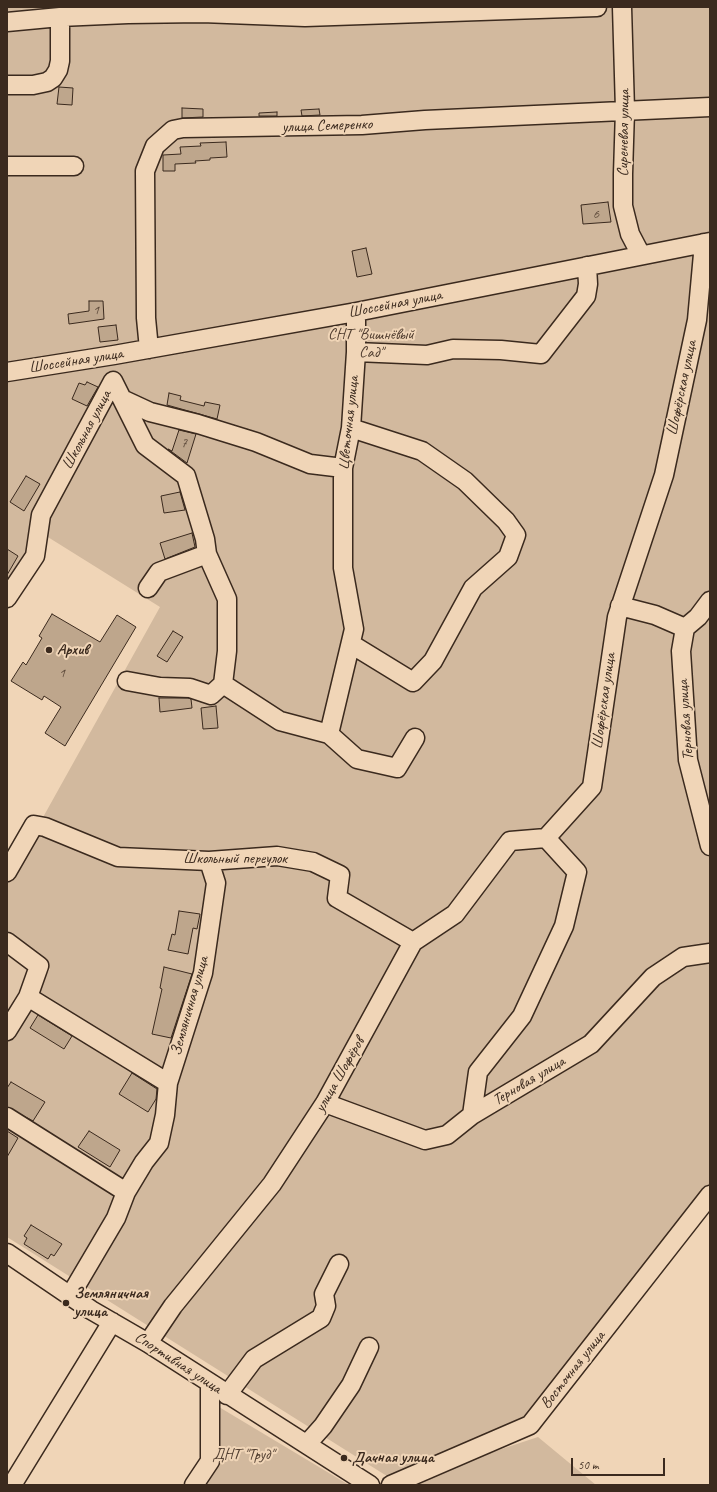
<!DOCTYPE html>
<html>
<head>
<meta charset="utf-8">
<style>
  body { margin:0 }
  #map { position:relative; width:717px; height:1492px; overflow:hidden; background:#f0d5b7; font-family:Caveat,sans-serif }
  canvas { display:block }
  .frame { position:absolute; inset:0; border:8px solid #3b2a1e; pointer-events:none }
  .scale { position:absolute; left:571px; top:1458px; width:94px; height:18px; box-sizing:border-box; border:2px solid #3b2a1e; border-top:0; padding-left:5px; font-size:12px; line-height:14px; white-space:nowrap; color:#3b2a1e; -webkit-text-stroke:3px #f0d5b7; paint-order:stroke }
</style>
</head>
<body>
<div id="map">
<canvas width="717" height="1492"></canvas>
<div class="frame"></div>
<div class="scale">50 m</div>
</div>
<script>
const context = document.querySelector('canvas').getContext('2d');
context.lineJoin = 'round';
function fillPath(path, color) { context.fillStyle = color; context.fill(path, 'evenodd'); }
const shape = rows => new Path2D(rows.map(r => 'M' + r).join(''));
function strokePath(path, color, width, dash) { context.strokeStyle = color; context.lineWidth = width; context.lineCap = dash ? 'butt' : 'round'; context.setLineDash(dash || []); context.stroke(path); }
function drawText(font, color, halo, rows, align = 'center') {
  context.font = font + ' Caveat,sans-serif'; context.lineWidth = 4; context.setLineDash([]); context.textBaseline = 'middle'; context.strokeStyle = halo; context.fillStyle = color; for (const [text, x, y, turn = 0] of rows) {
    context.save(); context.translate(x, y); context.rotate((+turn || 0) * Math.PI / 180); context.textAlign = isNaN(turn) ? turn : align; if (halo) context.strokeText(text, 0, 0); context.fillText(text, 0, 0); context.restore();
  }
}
fillPath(shape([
  [7,949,34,967,7,1011]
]), '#e1c7aa');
fillPath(shape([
  [7,7,710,7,710,1184,521,1422,390,1478,7,1237,7,1040,50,969,7,935,7,882,160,607,43,534,7,587],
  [214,1404,349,1485,201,1485],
  [538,1437,596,1485,413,1485,429,1473]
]), '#d2b99e');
const building = shape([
  [59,87,73,88,72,105,57,104,59,87],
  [182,108,203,109,203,117,182,118,182,108],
  [319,109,320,115,302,116,301,110,319,109],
  [277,112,277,116,259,116,259,113,277,112],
  [226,142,227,157,210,158,210,160,195,161,196,163,175,164,175,171,163,171,163,155,181,154,180,147,201,146,200,143,226,142],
  [608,202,611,222,583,224,581,205,608,202],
  [366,248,372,274,357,277,352,251,366,248],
  [89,301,103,301,104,319,69,324,68,314,89,311,89,301],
  [116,325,118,340,100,342,98,327,116,325],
  [87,382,98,387,87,406,72,399,79,383,85,385,87,382],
  [169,393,181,396,180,400,204,406,205,402,220,405,217,419,167,405,169,393],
  [179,430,196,434,187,463,168,449,172,451,179,430],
  [26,476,40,484,24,511,10,502,26,476],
  [180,492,185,510,164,513,161,496,180,492],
  [192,533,195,547,165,559,160,543,192,533],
  [7,549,18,556,7,575,7,549],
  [52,614,100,642,117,615,136,627,65,746,45,733,61,707,44,696,42,700,11,681,23,662,26,665,42,638,39,636,52,614],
  [173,631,183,637,167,662,157,656,173,631],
  [159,698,188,698,191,699,192,708,160,712,159,698],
  [216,706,218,728,203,729,201,708,216,706],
  [179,911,200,914,197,929,193,928,188,954,168,950,172,934,175,935,179,911],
  [164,967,192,974,171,1038,152,1034,162,989,160,988,164,967],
  [38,1015,72,1036,64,1049,30,1028,38,1015],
  [132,1073,157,1089,156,1099,148,1112,119,1094,132,1073],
  [11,1082,45,1102,33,1121,7,1107,7,1088,11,1082],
  [7,1131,18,1138,7,1157,7,1131],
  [89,1131,120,1150,110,1167,78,1147,89,1131],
  [31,1225,62,1244,54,1256,51,1254,48,1259,24,1244,27,1238,24,1236,31,1225]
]);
fillPath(building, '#bea68c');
strokePath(building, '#3b2a1e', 1);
const minor = shape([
  [622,7,625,110,623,174,623,206,630,234,641,255],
  [7,22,60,17,128,14,202,13,305,17,597,7],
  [7,85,33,85,47,82,53,78,58,70,60,61,60,17],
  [7,166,74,166],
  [356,312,356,352],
  [149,349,146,318,145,171,155,146,173,130,183,128,362,125,425,120,710,107],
  [7,372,114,355,356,312,710,242],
  [122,399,145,445,186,476,205,539,207,554,227,599,227,651,223,684,280,721,329,734,357,759,397,768,415,738],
  [351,428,422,451,465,481,506,521,516,535,508,557,473,588,433,661,413,682,351,644],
  [148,588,159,572,207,554],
  [7,598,35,556,41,515,113,381,122,399,150,412,198,424,256,442,310,464,343,468],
  [710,601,698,617,685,628,681,651,688,760,710,846],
  [620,606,655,615,685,628],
  [127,681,160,687,190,688,211,695,223,684],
  [329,734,354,629,343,568,343,468,351,428,356,352,427,355,453,349,501,350,541,354,586,296,588,284,587,266],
  [7,872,34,825,45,827,118,857,209,861,277,856,313,862,340,875,337,898,413,942],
  [7,942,39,966,28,997,7,1031],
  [28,997,168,1083],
  [325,1103,425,1140,447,1135,472,1115,591,1044,653,977,683,957,710,953],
  [472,1115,478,1072,522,1016,564,926,577,872,546,838,592,787,617,617,664,475,697,320,704,243],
  [7,1117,126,1192],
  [7,1253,91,1310,148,1343,370,1485],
  [70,1296,116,1218,126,1192,144,1162,159,1143,165,1115,168,1083,203,973,216,883,209,861],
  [148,1343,173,1306,272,1184,325,1103,413,942,455,914,510,841,546,838],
  [227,1395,254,1359,321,1318,326,1306,324,1294,339,1264],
  [307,1444,323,1426,351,1385,369,1347],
  [12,1485,112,1322],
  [194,1485,210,1461,210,1384],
  [391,1485,530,1425,710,1195]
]);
strokePath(minor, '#3b2a1e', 21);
strokePath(minor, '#f0d5b7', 18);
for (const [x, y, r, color] of [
  [49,650,4,"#3b2a1e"],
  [66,1303,4,"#3b2a1e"],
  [344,1458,4,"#3b2a1e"]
]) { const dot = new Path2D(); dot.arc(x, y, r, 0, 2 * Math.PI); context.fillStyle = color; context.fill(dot); strokePath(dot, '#f0d5b7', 1.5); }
drawText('14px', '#5c493a', null, [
  ["6",596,214],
  ["1",96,310],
  ["7",184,443],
  ["1",62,673]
]);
drawText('16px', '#3b2a1e', '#f0d5b7', [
  ["улица Семеренко",327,126,-2],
  ["Сиреневая улица",624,133,-89],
  ["Шоссейная улица",395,304,-11],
  ["Шоссейная улица",76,361,-9],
  ["Шофёрская улица",682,388,-78],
  ["Цветочная улица",349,423,-84],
  ["Школьная улица",87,430,-62],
  ["Шофёрская улица",604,701,-82],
  ["Терновая улица",686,720,-94],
  ["Школьный переулок",235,859],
  ["Земляничная улица",190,1006,-74],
  ["улица Шофёров",340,1075,-60],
  ["Терновая улица",529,1081,-31],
  ["Спортивная улица",178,1363,33],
  ["Восточная улица",573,1370,-52]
]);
drawText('16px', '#523f31', '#f0d5b7', [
  ["СНТ \"Вишнёвый",371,335],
  ["Сад\"",371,353],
  ["ДНТ \"Труд\"",243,1455]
]);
drawText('bold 16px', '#3b2a1e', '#f0d5b7', [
  ["Архив",57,650],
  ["Земляничная",74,1294],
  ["улица",74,1312],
  ["Дачная улица",352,1458]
], 'left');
</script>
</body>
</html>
